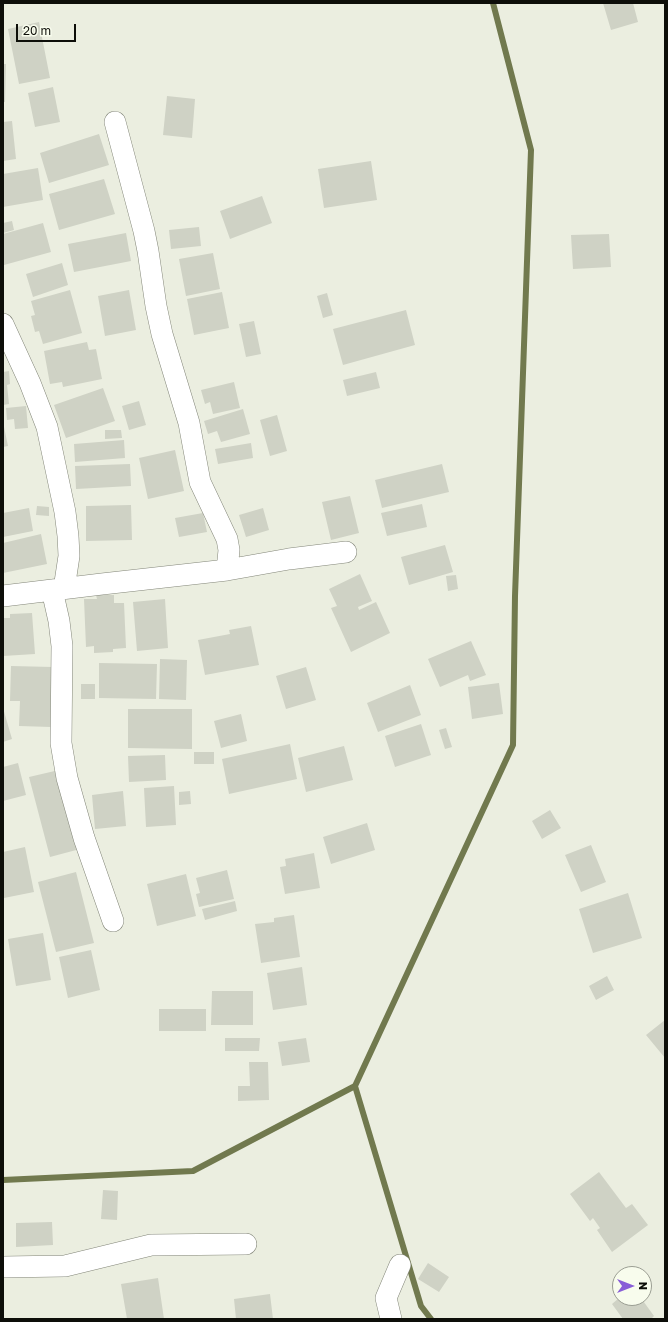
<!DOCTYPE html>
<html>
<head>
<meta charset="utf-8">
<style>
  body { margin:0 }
  #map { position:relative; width:668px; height:1322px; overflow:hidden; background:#ebeee0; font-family:"Golos Text",sans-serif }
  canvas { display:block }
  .frame { position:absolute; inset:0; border:4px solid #0d0e09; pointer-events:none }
  .north { position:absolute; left:612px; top:1266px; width:40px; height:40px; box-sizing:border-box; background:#f8fced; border:1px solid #9a9d92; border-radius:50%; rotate:90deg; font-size:11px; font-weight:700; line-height:16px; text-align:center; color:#0d0e09 }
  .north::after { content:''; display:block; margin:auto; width:14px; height:18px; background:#895ed7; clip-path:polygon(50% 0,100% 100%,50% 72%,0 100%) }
  .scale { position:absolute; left:16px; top:24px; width:60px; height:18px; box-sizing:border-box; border:2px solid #0d0e09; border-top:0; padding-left:5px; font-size:12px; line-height:14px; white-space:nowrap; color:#0d0e09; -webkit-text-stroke:3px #f8fced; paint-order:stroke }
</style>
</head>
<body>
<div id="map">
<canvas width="668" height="1322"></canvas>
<div class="frame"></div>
<div class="north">N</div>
<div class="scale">20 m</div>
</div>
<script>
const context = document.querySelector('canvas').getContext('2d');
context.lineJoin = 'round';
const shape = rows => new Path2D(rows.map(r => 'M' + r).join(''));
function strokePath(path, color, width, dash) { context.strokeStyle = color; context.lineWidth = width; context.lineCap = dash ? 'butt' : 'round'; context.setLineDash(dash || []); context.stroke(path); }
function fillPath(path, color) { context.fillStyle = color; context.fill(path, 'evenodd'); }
strokePath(shape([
  [3,1180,193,1171,355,1086],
  [431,1319,421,1306,355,1086,513,745,515,596,531,150,493,3]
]), '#71794e', 6);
fillPath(shape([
  [603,3,633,3,638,22,611,30],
  [39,22,50,78,19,84,8,29],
  [3,64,6,64,5,102,3,102],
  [53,87,60,122,35,127,28,93],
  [167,96,195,99,192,138,163,135],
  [12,121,16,159,3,161,3,122],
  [99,134,109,165,49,183,40,153],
  [371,161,377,200,324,208,318,169],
  [38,168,43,200,3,207,3,174],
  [104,179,115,214,59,230,49,194],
  [262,196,272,223,230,239,220,211],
  [12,221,14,230,3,233,3,223],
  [43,223,51,252,4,265,3,234],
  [199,227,201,246,171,249,169,230],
  [126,233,131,261,74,272,68,244],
  [609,234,611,267,573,269,571,235],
  [213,253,220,289,186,296,179,259],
  [62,263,68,285,33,297,26,274],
  [70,290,82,333,43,344,39,331,35,332,31,316,35,315,31,301],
  [129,290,136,330,105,336,98,296],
  [222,292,229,328,194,335,187,299],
  [327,293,333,315,323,318,317,296],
  [406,310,415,345,343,365,333,329],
  [254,321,261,354,246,357,239,324],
  [87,342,89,350,96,349,102,379,63,387,62,382,50,384,44,351],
  [9,371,10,384,7,385,9,404,3,405,3,372],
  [376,372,380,388,347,396,343,380],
  [234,382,240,408,213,414,210,402,205,404,201,390],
  [103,388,115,421,66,438,54,405],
  [139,401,146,425,129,430,122,406],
  [26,406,28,428,15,429,14,419,7,420,6,408],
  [243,409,250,434,221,442,217,431,208,434,204,421],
  [277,415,287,451,270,456,260,420],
  [3,422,8,446,3,447],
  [105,430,121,430,122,438,105,439],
  [124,440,125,458,75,462,74,444],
  [251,443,253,458,218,464,215,449],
  [175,450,184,491,148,499,139,458],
  [130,464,131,486,76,489,75,466],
  [442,464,449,492,382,508,375,480],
  [350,496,359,533,331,540,322,502],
  [422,504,427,527,387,536,381,513],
  [131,505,132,540,86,541,86,506],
  [37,506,49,507,49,516,36,515],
  [29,508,33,531,3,537,3,513],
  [263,508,269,530,246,537,239,515],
  [203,513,207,532,179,537,175,518],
  [41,534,47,564,3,573,3,543],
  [445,545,453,572,409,585,401,557],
  [360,574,372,601,358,607,359,610,376,602,390,633,351,652,331,608,337,606,329,589],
  [456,575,458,589,448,591,446,576],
  [96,595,114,595,114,603,124,603,126,648,113,649,113,652,94,653,94,646,86,647,84,599,97,599],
  [165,599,168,648,137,651,133,602],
  [32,613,35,654,3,656,3,618,10,618,10,614],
  [251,626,259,665,205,675,198,640,230,634,229,630],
  [471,641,486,675,470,681,468,675,440,687,428,659],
  [160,659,187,660,186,700,159,699],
  [99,663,157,664,156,699,99,698],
  [11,666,53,667,51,727,19,726,20,701,10,701],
  [306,667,316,700,286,709,276,676],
  [499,683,503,714,472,719,468,687],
  [81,684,95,684,95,699,81,699],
  [410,685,421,715,378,732,367,703],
  [3,708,12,739,3,742],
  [128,709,192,709,192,749,128,748],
  [241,714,247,741,221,748,214,721],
  [421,724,431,755,395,767,385,736],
  [446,728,452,747,445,749,439,730],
  [290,744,297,779,229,794,222,759],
  [344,746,353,780,306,792,298,758],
  [194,752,214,752,214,764,194,764],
  [165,755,166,780,129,782,128,756],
  [18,763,26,795,3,801,3,767],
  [59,770,80,849,50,857,29,777],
  [174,786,176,825,146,827,144,788],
  [123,791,126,826,95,829,92,795],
  [190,791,191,804,179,805,179,792],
  [550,810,561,828,542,839,532,821],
  [367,823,375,850,331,864,323,837],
  [591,845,606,882,581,892,565,855],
  [25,847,34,892,4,898,3,852],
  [314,853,320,888,285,894,280,867,286,866,285,859],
  [227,870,234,899,199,907,196,894,200,893,196,878],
  [76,872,94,943,56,952,38,882],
  [186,874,196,916,157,926,147,884],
  [628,893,642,938,593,953,579,909],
  [235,901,237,911,205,920,202,909],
  [294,915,300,957,261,963,255,924,274,922,274,918],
  [43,933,51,980,16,986,8,939],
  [91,950,100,990,68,998,59,957],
  [302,967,307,1005,273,1010,267,973],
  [607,976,614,990,596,1000,589,986],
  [212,991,253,991,253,1025,211,1025],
  [159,1009,206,1009,206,1031,159,1031],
  [665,1020,665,1058,646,1035],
  [225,1038,260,1038,259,1051,225,1051],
  [306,1038,310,1062,282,1066,278,1042],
  [249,1062,268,1062,269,1100,238,1101,238,1086,250,1086],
  [599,1172,626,1208,632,1204,648,1225,612,1252,597,1230,600,1228,593,1218,590,1221,570,1194],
  [103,1190,118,1191,117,1220,101,1219],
  [52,1222,53,1245,16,1247,16,1223],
  [428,1263,449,1277,439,1292,418,1279],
  [158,1278,164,1319,127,1319,121,1284],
  [270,1294,273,1319,236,1319,234,1299],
  [619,1298,641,1298,654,1316,651,1319,623,1319,612,1304]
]), '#cfd2c5');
const minor = shape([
  [115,122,144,231,148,251,156,306,162,334,189,423,200,482,227,539,229,550,227,570],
  [3,324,30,383,47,427,65,512,68,536,69,556,64,589],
  [52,590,59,621,62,646,61,743,67,778,84,838,113,921],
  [3,596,102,584,227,570,289,559,346,552],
  [3,1267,65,1266,151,1245,246,1244],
  [391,1319,386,1298,400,1265]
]);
strokePath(minor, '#838679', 22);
strokePath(minor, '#fff', 21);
</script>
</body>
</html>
